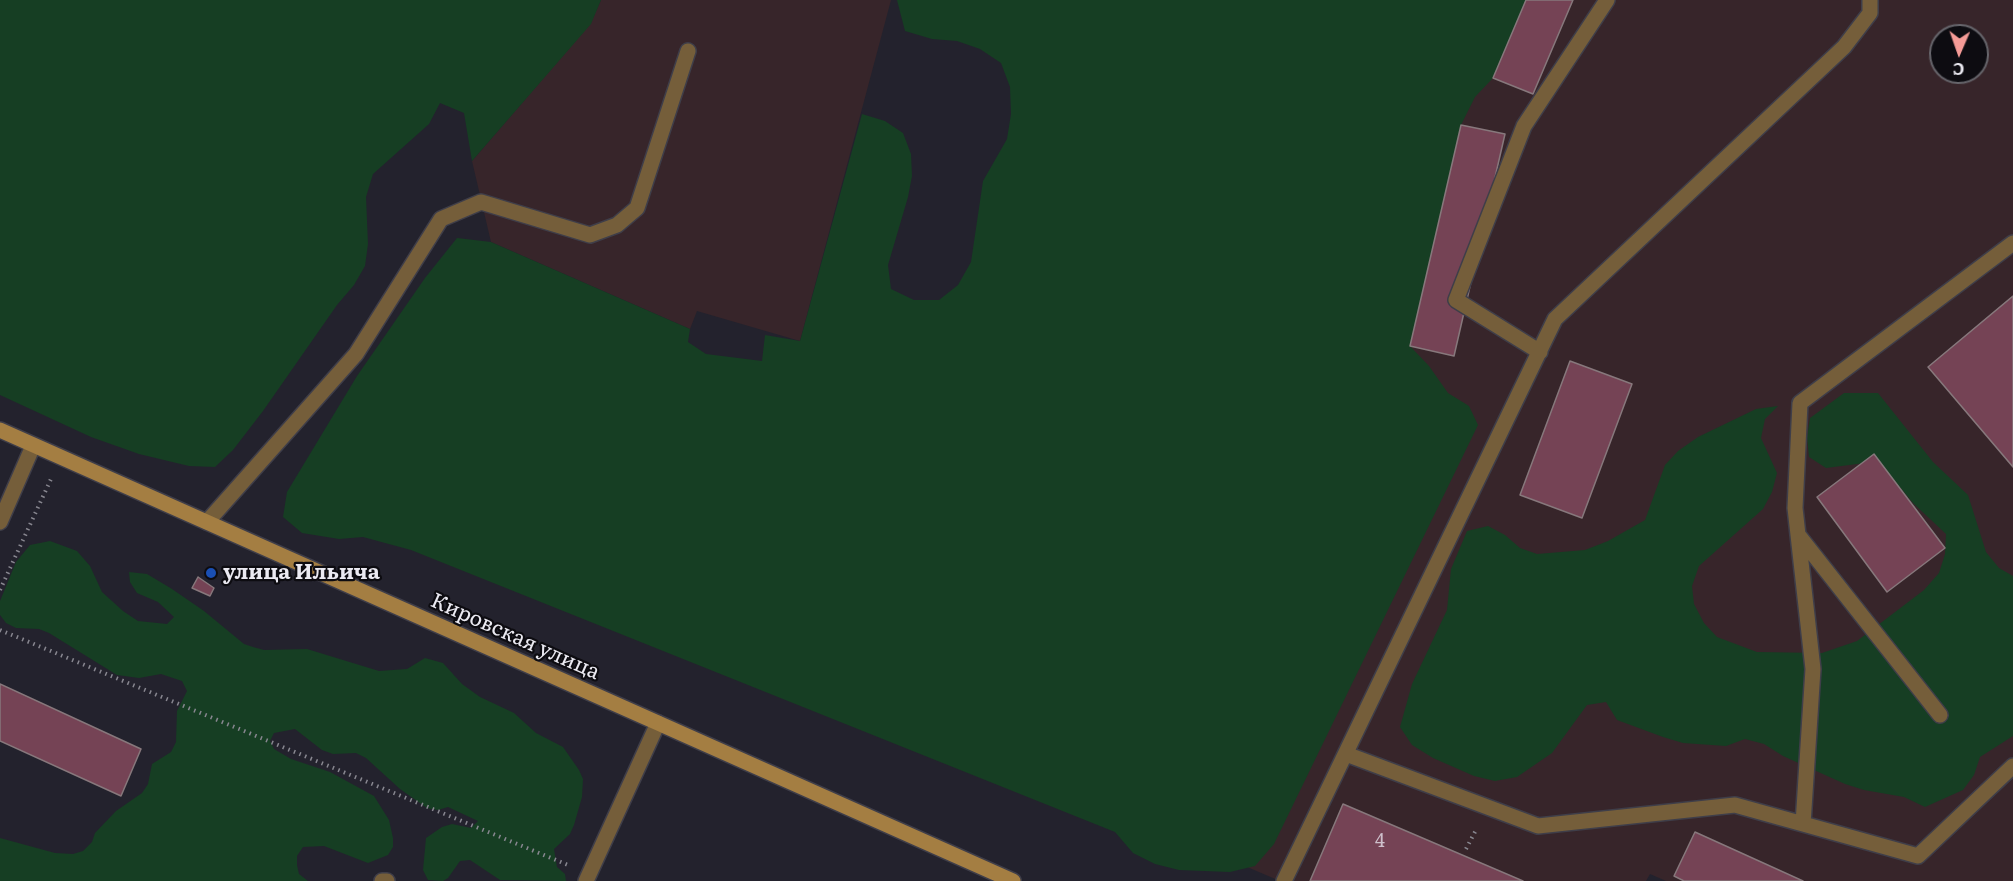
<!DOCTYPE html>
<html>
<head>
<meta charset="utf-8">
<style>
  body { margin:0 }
  #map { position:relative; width:2013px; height:881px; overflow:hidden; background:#23222d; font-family:Literata,serif }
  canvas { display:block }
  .north { position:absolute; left:1929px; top:24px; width:60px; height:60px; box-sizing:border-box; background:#0d0c11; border:2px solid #66656b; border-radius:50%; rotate:182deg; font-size:16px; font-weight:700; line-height:24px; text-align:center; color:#ebeaf2 }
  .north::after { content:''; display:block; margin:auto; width:21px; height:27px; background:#f59b97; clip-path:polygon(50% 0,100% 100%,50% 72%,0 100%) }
</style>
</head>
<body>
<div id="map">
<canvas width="2013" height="881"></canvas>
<div class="north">С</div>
</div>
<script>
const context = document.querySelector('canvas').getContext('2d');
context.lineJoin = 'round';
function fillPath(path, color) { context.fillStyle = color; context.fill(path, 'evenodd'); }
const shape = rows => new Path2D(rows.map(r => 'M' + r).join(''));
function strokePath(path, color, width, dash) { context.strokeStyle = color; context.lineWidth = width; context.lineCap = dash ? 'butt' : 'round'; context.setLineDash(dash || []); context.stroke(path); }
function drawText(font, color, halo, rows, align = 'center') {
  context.font = font + ' Literata,serif'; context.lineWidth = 4.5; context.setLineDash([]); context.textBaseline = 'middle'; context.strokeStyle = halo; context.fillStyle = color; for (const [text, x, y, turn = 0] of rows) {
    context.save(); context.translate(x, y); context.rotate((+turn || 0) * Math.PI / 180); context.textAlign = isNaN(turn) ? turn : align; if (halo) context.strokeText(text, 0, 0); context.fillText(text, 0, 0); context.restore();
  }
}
fillPath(shape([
  [601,0,891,0,800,341,697,311,690,329,491,242,472,161,590,24],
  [1498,0,2013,0,2013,881,1666,881,1650,874,1646,881,1280,881,1233,861],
  [1941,36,1977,36,1977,72,1941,72]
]), '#37252a');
fillPath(shape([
  [0,0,601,0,591,24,472,161,464,113,440,103,429,124,373,174,366,197,368,244,365,266,354,285,337,305,263,411,233,450,215,467,189,466,139,454,91,437,0,395],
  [897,0,1526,0,1493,78,1475,97,1461,125,1410,346,1429,366,1448,393,1469,406,1478,425,1274,844,1255,866,1230,872,1179,870,1155,864,1133,853,1115,832,411,550,363,537,339,539,302,533,283,517,287,492,357,376,425,278,457,238,491,242,690,329,688,342,706,354,762,361,765,335,800,341,862,114,885,121,903,133,911,154,912,176,908,197,888,265,891,289,914,300,939,300,958,285,971,262,983,181,1007,139,1011,114,1010,87,1001,63,980,49,957,41,932,39,905,31],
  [1844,393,1878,393,1933,462,1968,495,1986,552,1999,568,2013,576,2013,736,1980,757,1974,775,1963,790,1925,807,1904,797,1864,790,1845,784,1783,756,1764,744,1745,739,1726,746,1683,743,1663,737,1617,720,1606,702,1587,705,1552,753,1517,777,1495,781,1474,776,1433,758,1412,745,1400,727,1412,684,1447,610,1451,569,1467,531,1488,526,1505,535,1520,548,1537,554,1585,550,1608,541,1645,520,1665,465,1678,451,1698,437,1756,409,1778,406,1765,419,1761,438,1777,473,1772,492,1763,509,1699,566,1692,586,1694,604,1704,623,1717,637,1757,652,1822,653,1857,641,1924,590,1939,573,1945,554,1946,534,1913,503,1885,469,1865,463,1826,468,1809,457,1807,437,1810,418],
  [50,541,77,551,90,566,102,592,123,611,138,621,167,624,174,617,158,602,137,593,130,582,129,572,147,574,172,589,204,611,244,644,253,647,264,650,307,649,379,671,407,669,425,658,443,663,462,684,480,697,514,713,536,733,563,747,579,770,583,779,582,797,574,825,570,834,554,849,557,867,565,874,566,881,500,880,470,860,460,861,448,878,443,881,428,880,423,870,426,838,442,827,452,824,471,828,478,821,448,807,438,810,427,808,400,789,366,758,356,753,333,754,322,750,295,729,274,733,270,741,274,749,291,759,330,772,374,796,389,820,393,838,393,847,388,855,368,863,324,846,303,847,297,856,297,865,299,874,308,881,0,881,0,838,55,853,73,854,83,851,92,842,95,833,116,811,142,793,148,784,152,764,171,752,176,742,177,711,187,691,182,681,161,674,139,678,117,675,49,633,39,629,16,628,6,623,0,615,0,601,16,562,30,545]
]), '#163e23');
const building = shape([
  [1526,0,1573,0,1533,94,1493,78,1526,0],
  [1461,125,1505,134,1454,356,1410,346,1461,125],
  [2013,296,2013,467,1928,367,2013,296],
  [1570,361,1632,384,1582,518,1520,495,1570,361],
  [1874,454,1945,548,1887,592,1817,497,1874,454],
  [198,577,214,588,210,596,192,588,198,577],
  [0,684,141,749,121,796,0,741,0,684],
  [1343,804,1523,881,1310,881,1343,804],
  [1695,832,1803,881,1684,881,1674,876,1695,832]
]);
fillPath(building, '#754355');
strokePath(building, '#87787c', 1.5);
const lane = shape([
  [1540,352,1456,300,1524,126,1607,0],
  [207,522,356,354,441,219,481,202,590,235,617,225,637,208,688,51],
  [1799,536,1940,715],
  [1346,754,1538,826,1735,805,1918,856,2013,766],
  [1803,824,1813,669,1795,508,1800,403,2013,243],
  [382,881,387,881],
  [586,881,658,723],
  [1284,881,1555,319,1844,47,1870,13,1870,0]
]);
const street = shape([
  [0,522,33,446]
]);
const secondary = shape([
  [0,430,1013,881]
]);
strokePath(lane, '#3f3e49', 18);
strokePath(street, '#3f3e49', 18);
strokePath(secondary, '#3f3e49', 18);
strokePath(shape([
  [0,590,51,479],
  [0,630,568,865],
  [1466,849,1477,828]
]), '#888790', 4, [1.5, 4.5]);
strokePath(lane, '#755e3a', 15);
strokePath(street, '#755e3a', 15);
strokePath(secondary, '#a47e42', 15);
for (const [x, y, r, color] of [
  [211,573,6,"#1a4fb4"]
]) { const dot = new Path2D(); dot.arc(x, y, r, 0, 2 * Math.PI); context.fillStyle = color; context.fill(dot); strokePath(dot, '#0d0c11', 2); }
drawText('18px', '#cec0cb', null, [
  ["4",1380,842]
]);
drawText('bold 21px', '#ebeaf2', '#0d0c11', [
  ["улица Ильича",223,573]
], 'left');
drawText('21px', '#ebeaf2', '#0d0c11', [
  ["Кировская улица",515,637,24]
]);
</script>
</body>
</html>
